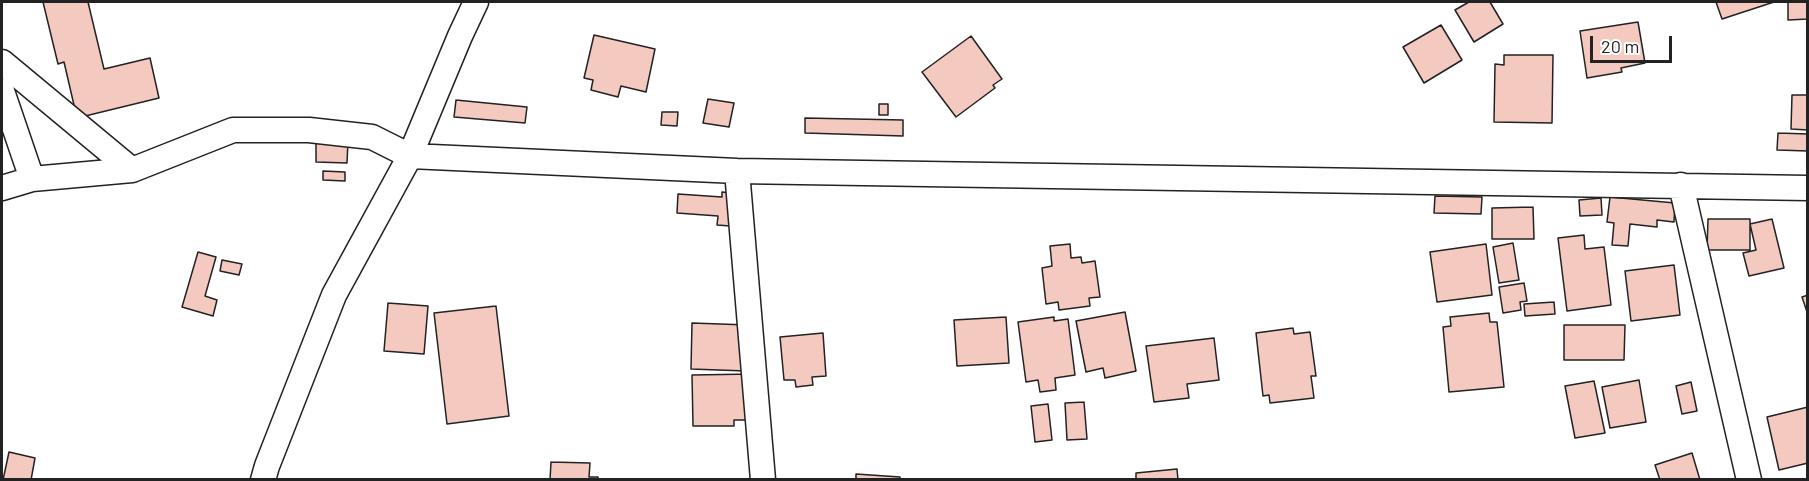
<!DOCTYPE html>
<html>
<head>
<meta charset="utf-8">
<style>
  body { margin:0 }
  #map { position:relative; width:1809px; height:481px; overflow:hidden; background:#fff; font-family:Barlow,sans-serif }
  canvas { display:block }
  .frame { position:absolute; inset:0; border:3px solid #222; pointer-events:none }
  .scale { position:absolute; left:1590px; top:36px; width:82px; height:27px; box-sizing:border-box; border:3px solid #222; border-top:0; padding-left:8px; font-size:18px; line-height:21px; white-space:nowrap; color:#222; -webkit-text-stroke:4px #fff; paint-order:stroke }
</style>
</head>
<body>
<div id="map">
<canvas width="1809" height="481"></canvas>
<div class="frame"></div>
<div class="scale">20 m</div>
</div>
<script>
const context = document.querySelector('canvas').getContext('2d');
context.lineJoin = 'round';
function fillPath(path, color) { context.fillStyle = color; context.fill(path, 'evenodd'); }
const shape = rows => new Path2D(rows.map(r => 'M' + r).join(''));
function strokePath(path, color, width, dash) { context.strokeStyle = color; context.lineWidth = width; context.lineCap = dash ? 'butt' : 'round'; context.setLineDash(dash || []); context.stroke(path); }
const building = shape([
  [43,2,88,2,104,69,150,58,159,98,77,118,64,62,58,64,43,2],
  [1469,2,1490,2,1503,24,1474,42,1455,10,1469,2],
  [1716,2,1774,2,1722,19,1716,2],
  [1788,2,1808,2,1808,19,1788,20,1788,2],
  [1638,22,1645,63,1621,68,1622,72,1587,78,1580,31,1638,22],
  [1441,25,1462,60,1424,83,1403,47,1441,25],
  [594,35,655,49,646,92,621,86,618,97,591,90,593,80,584,78,594,35],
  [971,36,1002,79,993,85,995,88,956,117,922,72,971,36],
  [1504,55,1553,55,1552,123,1494,122,1495,64,1504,65,1504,55],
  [1792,95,1808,95,1808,130,1791,129,1792,95],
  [708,99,734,103,729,127,703,123,708,99],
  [456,100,527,107,525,123,454,117,456,100],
  [879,104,888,104,888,115,879,115,879,104],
  [662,112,678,112,677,126,661,125,662,112],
  [805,118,903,120,903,136,805,133,805,118],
  [1778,133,1808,134,1808,151,1777,150,1778,133],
  [316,140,348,141,347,163,316,162,316,140],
  [323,171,345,172,345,181,323,180,323,171],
  [722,192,732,193,730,226,717,225,718,216,677,213,678,194,722,197,722,192],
  [1435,196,1482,197,1481,214,1434,213,1435,196],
  [1610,197,1675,203,1674,222,1657,220,1657,227,1630,224,1628,246,1612,245,1614,223,1607,222,1610,197],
  [1601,198,1602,215,1580,216,1579,200,1601,198],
  [1533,207,1534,239,1492,239,1492,208,1533,207],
  [1708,219,1750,219,1750,250,1707,250,1708,219],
  [1772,219,1784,268,1749,276,1743,253,1756,250,1750,224,1772,219],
  [1584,235,1585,249,1604,247,1611,305,1567,311,1558,238,1584,235],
  [1513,243,1519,280,1499,283,1493,247,1513,243],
  [1070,244,1071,258,1081,257,1082,263,1095,261,1100,297,1089,298,1090,306,1059,310,1058,302,1046,304,1042,268,1052,266,1050,246,1070,244],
  [1486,244,1492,295,1437,302,1430,252,1486,244],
  [198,252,216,257,205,296,217,300,213,316,182,307,198,252],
  [222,260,242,264,239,275,220,271,222,260],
  [1674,265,1680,315,1631,321,1625,271,1674,265],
  [1524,283,1527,301,1520,302,1521,310,1503,313,1499,287,1524,283],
  [1808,295,1808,315,1802,297,1808,295],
  [1554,302,1555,314,1525,316,1524,304,1554,302],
  [388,303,428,306,424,354,384,351,388,303],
  [496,306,509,416,447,424,434,313,496,306],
  [1125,312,1136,371,1105,378,1103,368,1086,372,1076,321,1125,312],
  [1489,313,1490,322,1497,322,1504,387,1449,392,1443,327,1451,326,1450,317,1489,313],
  [1006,317,1009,363,957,366,954,320,1006,317],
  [1054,317,1054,321,1068,319,1075,375,1055,378,1056,390,1040,392,1038,380,1026,382,1018,322,1054,317],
  [692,323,748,325,746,371,691,369,692,323],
  [1564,325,1625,325,1624,360,1564,360,1564,325],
  [1293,328,1294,334,1310,332,1316,376,1311,376,1314,398,1270,403,1269,395,1263,396,1256,333,1293,328],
  [823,333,826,376,812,377,813,385,796,387,795,380,784,380,780,337,823,333],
  [1214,338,1219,380,1187,384,1189,398,1154,402,1146,346,1214,338],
  [753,374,754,420,734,420,734,426,693,426,692,375,753,374],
  [1639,380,1646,422,1610,428,1602,387,1639,380],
  [1594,381,1605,433,1575,438,1565,386,1594,381],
  [1691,382,1697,411,1682,414,1676,386,1691,382],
  [1084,402,1087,439,1067,440,1065,403,1084,402],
  [1048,404,1052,440,1035,442,1031,406,1048,404],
  [1808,407,1808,463,1779,470,1767,417,1808,407],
  [9,452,35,458,31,480,3,480,9,452],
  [1692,453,1700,480,1660,480,1655,465,1692,453],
  [551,462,590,463,589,477,598,477,598,480,550,480,551,462],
  [1177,469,1178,480,1136,480,1136,473,1177,469],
  [856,474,900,477,900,480,856,480,856,474]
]);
fillPath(building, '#f3c9c0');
strokePath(building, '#222', 1.5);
const minor = shape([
  [2,62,132,170],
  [2,91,32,179],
  [737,171,763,480],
  [1681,185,1749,480],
  [2,188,32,179,132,170,233,130,309,130,372,137,410,156,737,171,1808,188],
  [263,480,267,466,334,295,410,156,460,36,476,2]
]);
strokePath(minor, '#222', 27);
strokePath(minor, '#fff', 24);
</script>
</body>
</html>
